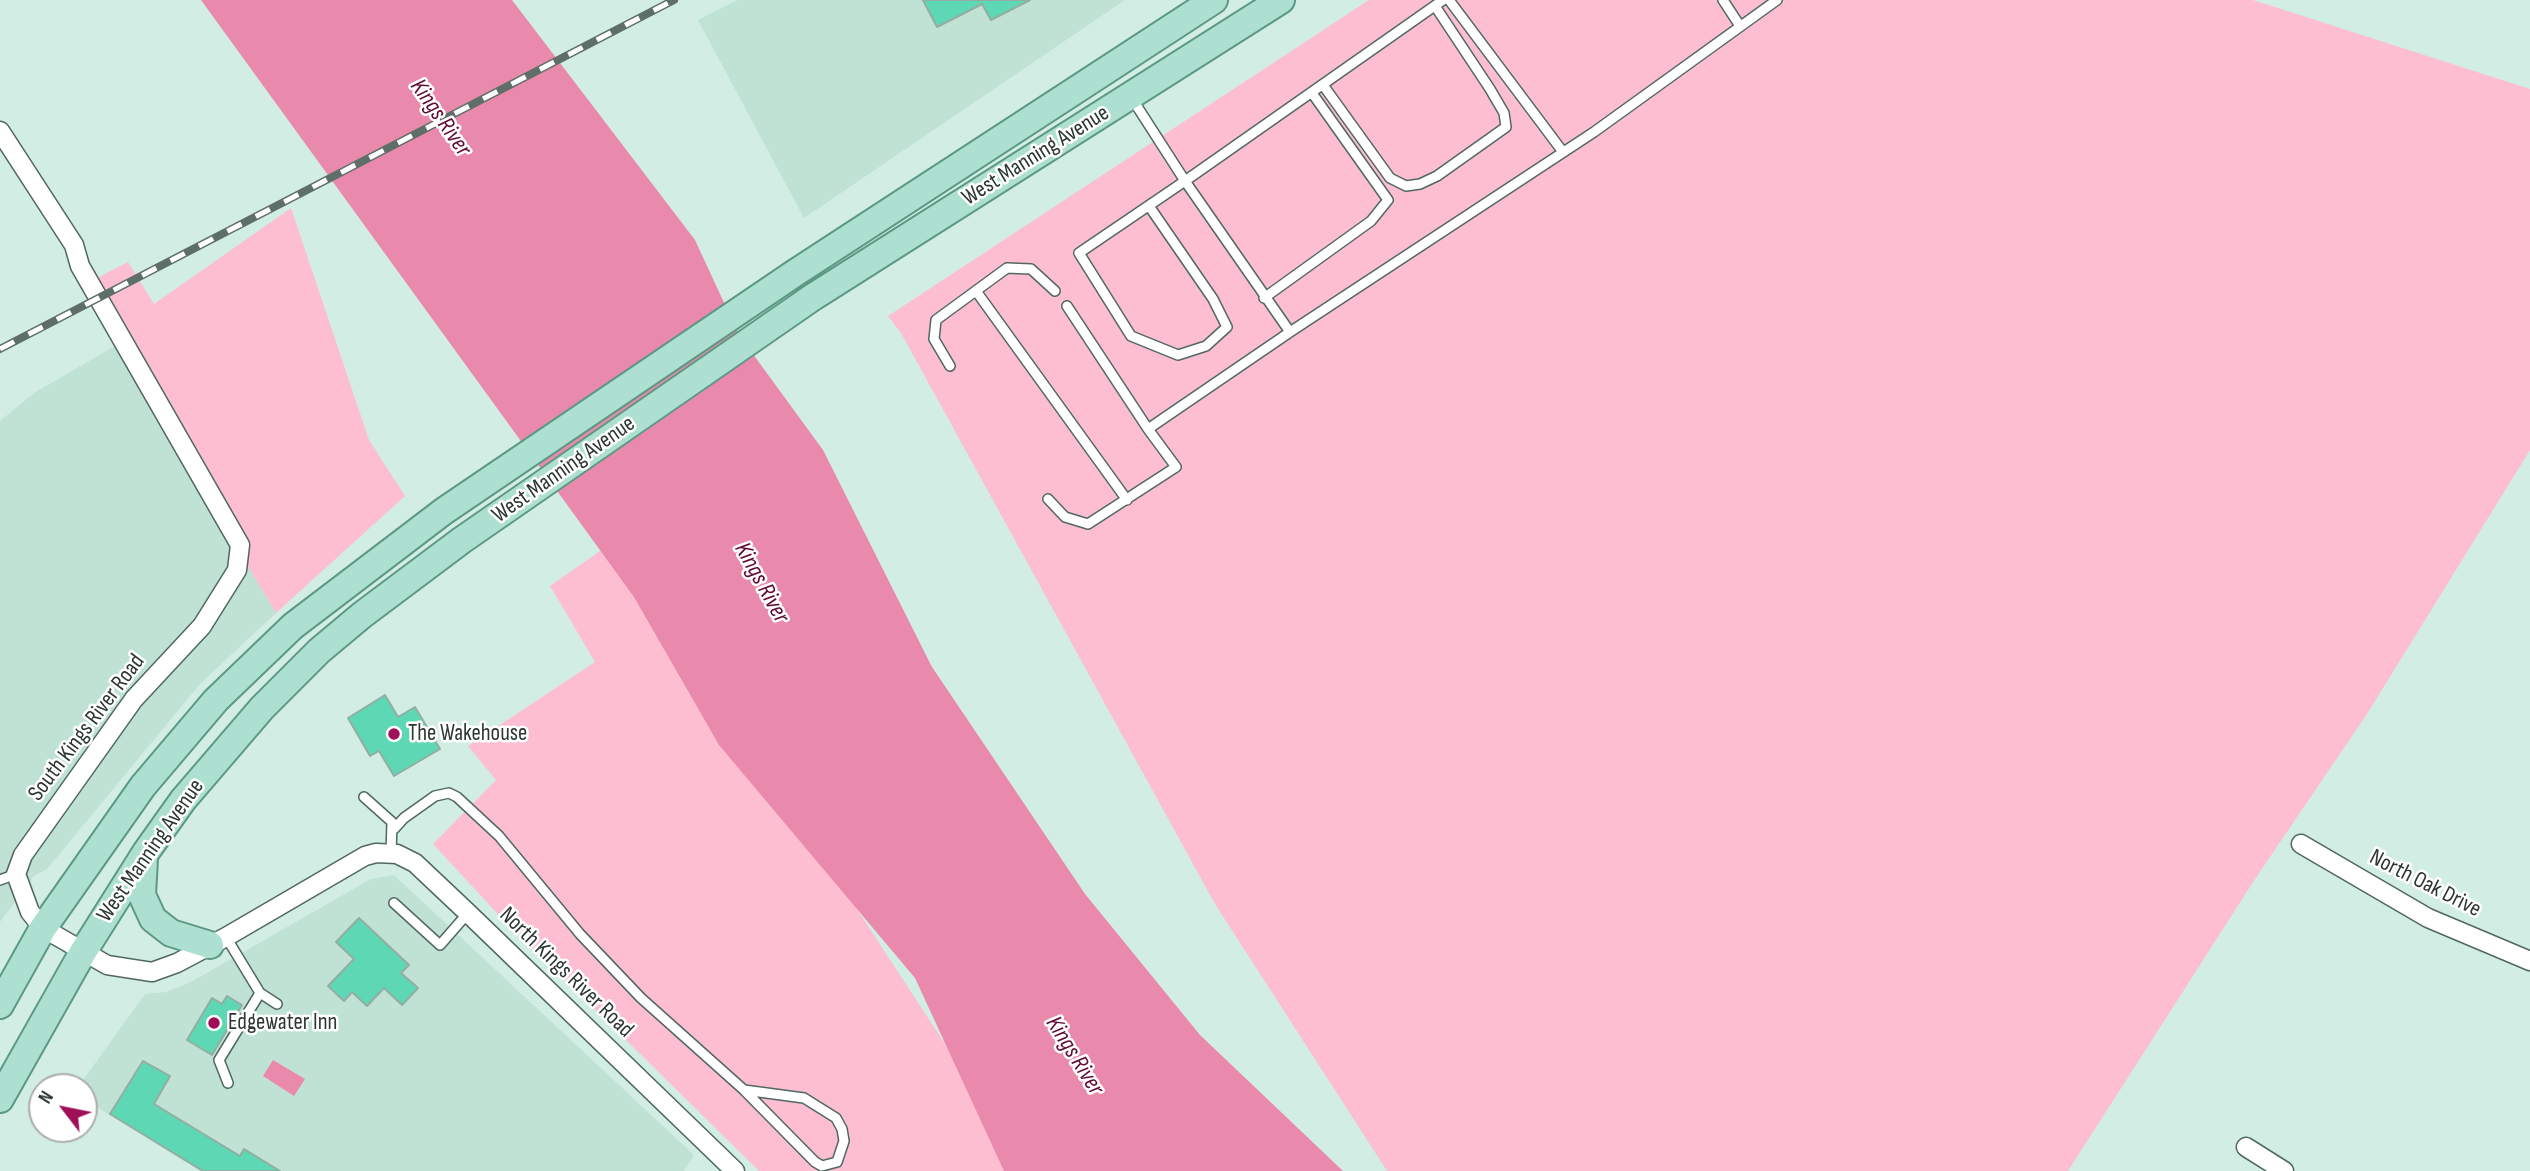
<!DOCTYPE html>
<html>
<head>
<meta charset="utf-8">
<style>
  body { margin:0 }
  #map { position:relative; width:2530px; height:1171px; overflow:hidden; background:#d2ede3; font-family:"Sofia Sans Condensed",sans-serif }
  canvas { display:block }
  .north { position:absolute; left:28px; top:1073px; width:70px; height:70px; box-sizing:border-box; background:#fff; border:2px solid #abafad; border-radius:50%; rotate:302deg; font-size:19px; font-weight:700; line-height:28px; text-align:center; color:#2c3633 }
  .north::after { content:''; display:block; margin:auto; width:24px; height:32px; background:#9f1059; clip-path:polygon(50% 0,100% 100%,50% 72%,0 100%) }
</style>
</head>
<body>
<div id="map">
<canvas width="2530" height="1171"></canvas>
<div class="north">N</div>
</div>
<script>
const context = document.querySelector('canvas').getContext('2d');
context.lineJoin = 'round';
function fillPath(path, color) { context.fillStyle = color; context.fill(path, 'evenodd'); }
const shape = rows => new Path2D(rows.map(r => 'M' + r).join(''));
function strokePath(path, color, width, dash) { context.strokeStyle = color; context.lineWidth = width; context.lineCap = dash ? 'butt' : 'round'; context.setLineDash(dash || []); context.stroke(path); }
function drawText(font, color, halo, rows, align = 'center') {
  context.font = font + ' "Sofia Sans Condensed",sans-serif'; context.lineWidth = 5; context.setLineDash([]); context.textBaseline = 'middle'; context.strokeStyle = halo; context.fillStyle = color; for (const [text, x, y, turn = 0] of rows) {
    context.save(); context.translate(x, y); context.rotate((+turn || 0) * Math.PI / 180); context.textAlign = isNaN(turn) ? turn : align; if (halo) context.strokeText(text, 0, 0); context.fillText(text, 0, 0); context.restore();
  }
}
fillPath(shape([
  [737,0,1125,0,804,218,698,20],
  [115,346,276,613,200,684,47,869,34,876,0,922,0,421,34,393],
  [394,875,694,1155,684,1171,200,1171,84,1099,84,1087,78,1087,145,994,166,992,191,982,371,879]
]), '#bfe2d5');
fillPath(shape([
  [1369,0,2253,0,2530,89,2530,450,2367,714,2255,879,2068,1171,1387,1171,1215,904,901,333,888,316],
  [291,208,369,440,405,496,276,613,115,346,82,286,128,262,154,304],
  [616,540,1028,1171,759,1171,495,911,433,844,496,780,468,746,595,662,550,586]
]), '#fdbed2');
fillPath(shape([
  [201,0,512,0,695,240,739,335,823,450,932,667,1085,894,1200,1035,1343,1171,1004,1171,915,978,719,745,634,597],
  [273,1060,305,1079,294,1096,263,1076]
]), '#e98aac');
const building = shape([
  [923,0,1030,0,991,20,982,4,937,27,923,0],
  [385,695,398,717,415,707,440,749,394,776,379,751,370,756,348,718,385,695],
  [359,918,409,965,401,973,418,988,402,1005,384,988,367,1006,352,992,344,1001,328,986,354,959,336,942,359,918],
  [227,996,242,1005,212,1055,187,1040,212,998,222,1004,227,996],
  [143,1061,170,1076,154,1104,240,1156,244,1149,280,1171,203,1171,110,1114,143,1061]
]);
fillPath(building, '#5ed8b4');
strokePath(building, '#94ada3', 2);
const lane = shape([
  [1443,0,1185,181,1290,332,1594,132,1777,0],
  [1449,0,1563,152],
  [1723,0,1740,26],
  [1323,85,1390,178,1406,186,1420,184,1437,176,1506,127,1504,113,1490,89,1435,6],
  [1131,97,1185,181,1079,253,1131,336,1178,355,1206,346,1227,327,1213,299,1149,206],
  [976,291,1127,500],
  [1264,298,1371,221,1388,200,1312,93],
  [1067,306,1148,429,1290,332],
  [950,366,934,339,936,320,1007,268,1031,269,1055,291],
  [1048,499,1065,517,1088,524,1176,467,1148,429],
  [364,797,392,822,391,853],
  [394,829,404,818,435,796,449,793,457,797,499,836,580,934,641,998,744,1090,804,1098,836,1118,842,1129,844,1141,837,1162,822,1166,815,1162,744,1090],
  [0,880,16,874],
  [394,903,440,945,468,913],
  [226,937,260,993,277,1004],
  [228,1083,219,1060,260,993]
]);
const street = shape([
  [0,131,74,245,80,266,240,545,237,570,202,626,134,699,23,855,16,874,30,912,43,928,107,965,152,972,177,963,226,937,365,856,376,853,397,854,415,863,468,913,735,1171],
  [2301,844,2428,918,2530,961],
  [2246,1147,2284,1171]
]);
const primary = shape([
  [144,859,142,895,153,919,171,933,210,945],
  [0,1005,43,928,143,786,216,700,293,626,444,511,795,273,1214,0],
  [0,1099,83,952,146,852,183,800,262,708,319,651,362,615,462,540,813,297,1281,0]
]);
strokePath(lane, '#50685f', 12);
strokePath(street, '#50685f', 21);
strokePath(primary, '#5d9884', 30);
strokePath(lane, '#fff', 9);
strokePath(street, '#fff', 18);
strokePath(primary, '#ade0d0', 26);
const rail = shape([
  [0,349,674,0]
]);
strokePath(rail, '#5e6e69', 8);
strokePath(rail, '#fff', 5, [16]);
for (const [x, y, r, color] of [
  [394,734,7,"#9f1059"],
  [214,1023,7,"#9f1059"]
]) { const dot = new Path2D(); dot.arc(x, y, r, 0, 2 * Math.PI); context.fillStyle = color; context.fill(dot); strokePath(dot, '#fff', 2.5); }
drawText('23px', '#2c3633', '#fff', [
  ["West Manning Avenue",1036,156,-32],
  ["West Manning Avenue",564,470,-35],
  ["South Kings River Road",87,728,-53],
  ["West Manning Avenue",151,851,-55],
  ["North Oak Drive",2425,884,27],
  ["North Kings River Road",566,973,44]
]);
drawText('23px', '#2c3633', '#fff', [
  ["The Wakehouse",408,734],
  ["Edgewater Inn",228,1023]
], 'left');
drawText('italic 24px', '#5f0934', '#fff', [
  ["Kings River",440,118,55],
  ["Kings River",761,583,61],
  ["Kings River",1074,1056,58]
]);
</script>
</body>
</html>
